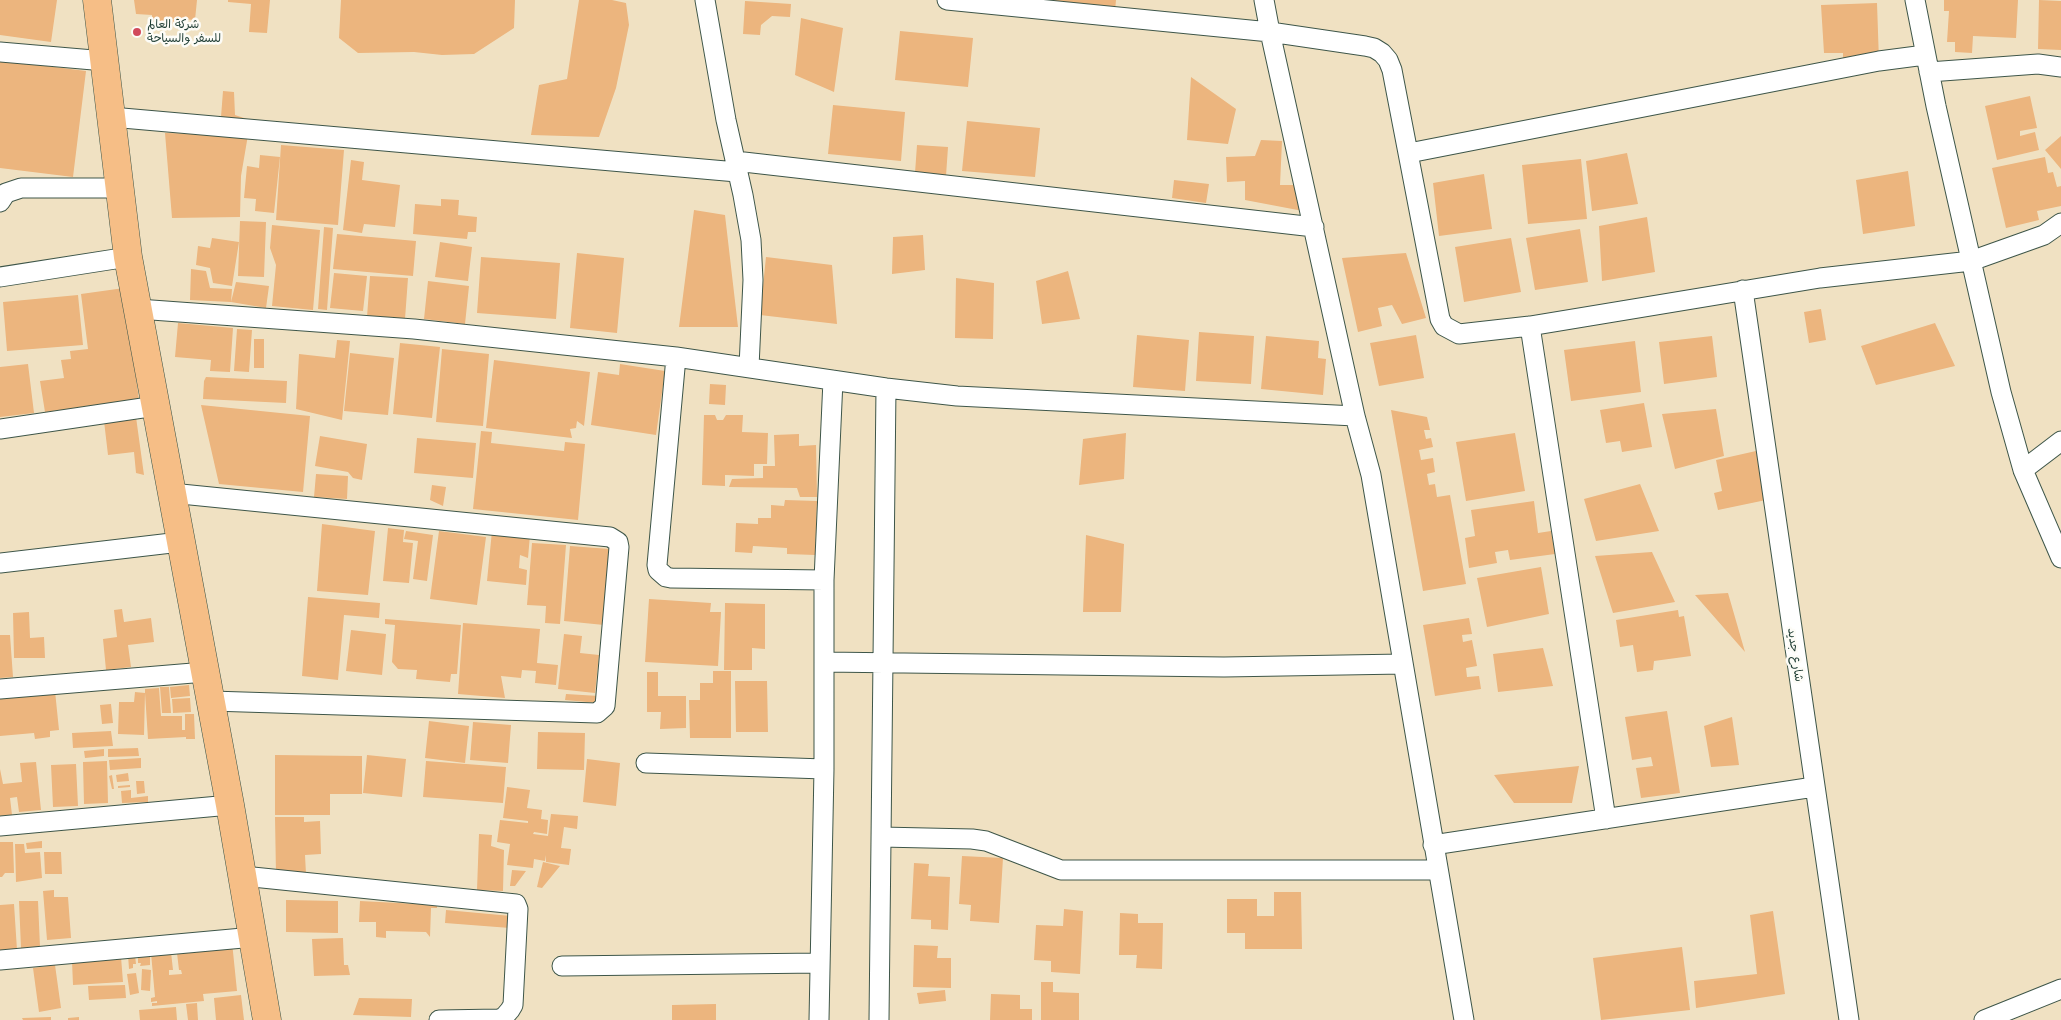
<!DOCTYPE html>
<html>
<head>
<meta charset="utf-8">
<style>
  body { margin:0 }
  canvas { display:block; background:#f0e1c2 }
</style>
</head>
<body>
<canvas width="2061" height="1020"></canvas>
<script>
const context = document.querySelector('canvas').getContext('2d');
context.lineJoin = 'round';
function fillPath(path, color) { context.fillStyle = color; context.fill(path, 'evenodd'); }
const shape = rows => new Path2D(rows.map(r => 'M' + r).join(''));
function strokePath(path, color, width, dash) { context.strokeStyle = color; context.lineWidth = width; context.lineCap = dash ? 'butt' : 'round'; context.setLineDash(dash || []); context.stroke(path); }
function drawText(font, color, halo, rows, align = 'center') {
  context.font = font + ' "Playpen Sans","Playpen Sans Arabic",sans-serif'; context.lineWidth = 5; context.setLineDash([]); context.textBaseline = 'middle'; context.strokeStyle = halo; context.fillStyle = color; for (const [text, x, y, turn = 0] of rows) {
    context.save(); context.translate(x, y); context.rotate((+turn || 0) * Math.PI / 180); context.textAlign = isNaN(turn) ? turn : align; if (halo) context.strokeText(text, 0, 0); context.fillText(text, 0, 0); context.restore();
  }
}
fillPath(shape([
  [0,0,57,0,51,42,0,35],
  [134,0,197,0,195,20,180,19,180,25,152,22,152,15,136,14],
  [228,0,270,0,267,33,249,32,251,4,228,2],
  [341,0,515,0,514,28,474,54,442,55,414,52,358,53,339,38],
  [579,0,612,0,626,3,629,25,616,88,599,137,531,135,539,85,567,79],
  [1042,0,1116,0,1115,11,1042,4],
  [1944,0,2018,0,2016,38,1973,36,1972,53,1955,52,1955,42,1947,42,1949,11,1944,11],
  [2039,0,2061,1,2061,50,2038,49],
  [745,1,791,4,790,17,772,16,761,25,760,35,743,34],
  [1877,3,1879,61,1843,63,1843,53,1824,53,1821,5],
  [801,18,843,28,834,92,795,75],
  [900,31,973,38,968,87,895,80],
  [0,60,86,71,73,177,0,168],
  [1191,77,1236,109,1228,144,1187,140],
  [223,91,234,92,235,115,253,121,220,130],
  [2030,96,2037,128,2020,131,2020,136,2035,132,2039,150,1997,160,1985,106],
  [833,105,905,112,901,161,828,154],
  [967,121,1040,128,1035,177,962,171],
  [165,133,248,135,241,176,240,217,172,218],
  [2061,136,2061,169,2045,150],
  [1261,140,1282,141,1280,185,1297,185,1303,211,1245,200,1245,181,1227,182,1226,157,1255,156],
  [281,145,344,150,338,225,276,220],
  [917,145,948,147,946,176,915,173],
  [1627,153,1638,204,1592,211,1586,161],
  [260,155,280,157,274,213,255,211,256,199,244,198,247,166,259,168],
  [2045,157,2048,173,2053,172,2057,187,2061,186,2061,206,2037,211,2039,220,2006,228,1992,168],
  [1581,159,1587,219,1528,224,1522,165],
  [351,160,364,162,362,180,400,185,395,227,364,224,362,233,343,230],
  [1908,171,1915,226,1863,234,1856,180],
  [1484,174,1492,229,1439,236,1433,183],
  [1174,180,1209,184,1206,203,1172,198],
  [441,199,459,200,458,215,477,217,476,232,468,232,467,239,413,234,415,204,441,206],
  [694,210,725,215,738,327,679,327],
  [1647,217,1655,272,1602,281,1599,226],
  [240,221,266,222,264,277,238,276],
  [272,225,320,230,313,310,272,306,276,265,270,248],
  [324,227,333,228,327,310,318,309],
  [1580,229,1588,282,1535,290,1526,238],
  [337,234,416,241,413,276,333,269],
  [923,235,925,270,892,274,893,237],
  [212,238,239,242,232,286,213,283,210,268,196,265,198,246,210,248],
  [1511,238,1521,292,1464,302,1455,247],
  [440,242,472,247,468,281,435,277],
  [577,253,624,258,617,333,570,328],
  [1406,253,1426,318,1402,324,1392,305,1378,308,1382,326,1358,332,1342,258],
  [481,257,560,263,556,319,477,313],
  [766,257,832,265,837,324,760,315],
  [191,269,206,271,210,288,232,289,231,302,236,282,269,286,266,308,231,302,190,300],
  [1068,271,1080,319,1042,324,1036,281],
  [334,273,367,276,363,311,330,308],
  [370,276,408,278,405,319,367,317],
  [956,278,994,283,993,339,955,338],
  [428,281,469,286,465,324,424,319],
  [124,288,139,400,45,412,40,381,64,378,61,360,71,359,70,351,88,349,81,294],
  [78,295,83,345,7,351,3,302],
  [1821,309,1826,340,1809,343,1804,312],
  [178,323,233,328,230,372,210,371,211,360,175,357],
  [1935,323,1955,366,1876,385,1861,346],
  [237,329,252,330,249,372,234,371],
  [1199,332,1254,336,1251,384,1196,381],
  [1137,335,1189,340,1185,391,1133,387],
  [1416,335,1424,378,1379,386,1370,343],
  [1266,336,1319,341,1318,358,1326,359,1323,395,1261,389],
  [1712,336,1717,377,1664,384,1659,342],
  [254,339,264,339,264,368,254,368],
  [337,340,350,341,342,420,296,409,299,354,335,358],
  [1635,341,1641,392,1571,401,1564,350],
  [400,343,440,347,432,418,393,414],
  [442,349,489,354,483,426,436,422],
  [350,353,394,358,388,415,344,411],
  [494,360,590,372,584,426,577,421,576,428,570,429,572,438,486,428],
  [28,364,34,413,0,417,0,367],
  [620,364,665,371,656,435,591,425,598,372,619,375],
  [206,377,287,381,286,403,203,399,204,381],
  [710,384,726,385,725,405,709,404],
  [1644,403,1652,447,1622,452,1620,441,1606,443,1600,410],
  [201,405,310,416,303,492,219,484],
  [1716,409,1724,456,1675,469,1662,414],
  [1391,410,1427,417,1430,430,1424,430,1426,439,1431,438,1433,447,1419,450,1421,460,1433,458,1435,472,1427,474,1429,485,1435,484,1437,497,1450,495,1466,584,1423,591],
  [704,415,715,415,717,420,723,420,726,415,743,415,742,432,768,433,767,464,754,464,754,476,725,475,725,486,702,485],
  [136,417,144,475,136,473,134,452,108,455,104,421],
  [481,431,492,432,491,443,564,451,565,442,585,444,578,520,473,509],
  [1126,433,1124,479,1079,485,1083,439],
  [1515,433,1525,491,1466,501,1456,442],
  [799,434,799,446,816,445,817,497,800,497,797,488,729,487,732,479,763,478,763,466,775,466,774,435],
  [320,436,367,444,362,480,353,478,348,472,315,466],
  [417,438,476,443,473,478,414,473],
  [1756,451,1766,500,1718,510,1714,493,1722,491,1716,460],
  [316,474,348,476,347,499,314,497],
  [1640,484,1659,531,1596,541,1584,499],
  [432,485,446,487,443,506,430,500],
  [785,500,817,501,815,555,787,554,787,548,753,546,752,553,735,552,736,523,758,524,758,518,771,518,771,505,784,506],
  [1534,501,1538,533,1551,531,1555,554,1510,560,1508,550,1495,552,1497,563,1469,568,1465,538,1475,536,1471,510],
  [322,524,375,531,368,595,317,591],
  [388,528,404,530,403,542,413,543,409,583,383,581],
  [406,531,433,535,427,581,413,579,418,541,404,539],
  [439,531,486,537,477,605,430,599],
  [492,531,530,535,528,558,520,555,519,568,527,570,526,585,487,581],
  [1086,535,1124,544,1121,612,1083,612],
  [532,543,566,545,560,624,545,623,546,606,527,605],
  [570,546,610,549,604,625,564,621],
  [1652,552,1675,602,1613,613,1595,556],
  [1541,567,1549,614,1487,627,1477,578],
  [1728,593,1745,652,1695,595],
  [308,597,380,603,379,618,344,615,338,680,302,676],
  [649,599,711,603,710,612,721,612,718,666,645,662],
  [725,603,765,604,765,649,752,648,752,670,724,670],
  [122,609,124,622,151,618,154,642,128,645,131,667,106,670,103,639,117,637,114,610],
  [1678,610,1679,617,1684,616,1691,656,1654,661,1653,670,1637,672,1633,645,1620,647,1616,620],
  [29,612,30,638,44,637,45,658,14,658,13,613],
  [1469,618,1472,634,1462,635,1463,642,1472,640,1477,666,1466,668,1467,677,1479,676,1481,689,1435,696,1423,625],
  [385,619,461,625,457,674,451,674,450,682,416,679,417,670,398,669,392,662,395,625,385,624],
  [463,623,540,629,537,663,558,665,556,685,535,683,536,671,522,670,521,678,501,676,505,698,458,694],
  [351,630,386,634,382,675,346,671],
  [564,634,582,636,580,653,599,655,595,693,558,689],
  [0,635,10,635,13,677,0,678],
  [1543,648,1553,686,1498,692,1493,654],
  [713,671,731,671,731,738,690,738,689,700,700,700,700,683,713,683],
  [647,672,658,672,658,696,686,696,686,728,660,729,661,712,647,712],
  [735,681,767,681,768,732,736,732],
  [189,685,190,696,171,698,170,687],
  [160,687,169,687,171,713,162,713],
  [159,688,161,716,182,716,182,730,185,730,185,714,194,714,195,739,186,739,186,737,148,739,145,693,144,735,118,734,119,702,134,702,135,692,145,693,145,689],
  [55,691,59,730,50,731,50,737,35,739,34,733,0,736,0,697],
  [566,694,599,696,598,703,565,700],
  [190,698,191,712,173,713,172,699],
  [111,704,113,723,102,724,100,705],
  [1667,711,1680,793,1641,798,1636,768,1653,766,1651,757,1632,760,1625,717],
  [1732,717,1739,765,1711,767,1704,726],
  [429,721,469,726,465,763,425,758],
  [473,722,511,725,508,763,470,760],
  [111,731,113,746,73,748,72,733],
  [538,732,585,733,584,770,537,769],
  [138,748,139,756,108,757,108,749],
  [104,749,104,756,85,758,84,751],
  [275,755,362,756,362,794,330,794,330,815,275,815],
  [367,755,406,759,402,797,363,793],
  [141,758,141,768,110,770,109,760],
  [587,759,620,763,616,806,583,802],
  [107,761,108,803,84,804,83,762],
  [426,761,506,767,503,803,423,797],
  [36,762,41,810,19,812,17,797,10,798,12,815,0,816,0,769,3,784,22,782,20,763],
  [76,764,78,806,53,807,51,765],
  [1579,766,1572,803,1514,803,1494,775],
  [128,773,129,781,117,782,116,775],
  [112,775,114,789,112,789,109,776],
  [136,781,144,781,145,793,137,794],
  [130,785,130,787,118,788,118,786],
  [507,787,530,790,527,808,542,810,541,819,548,820,547,834,534,832,533,834,548,836,551,814,578,816,577,829,564,827,561,848,571,849,569,865,546,862,546,855,545,861,534,859,533,868,507,865,510,844,497,842,500,820,528,823,528,821,503,818],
  [131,790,131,798,148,796,148,802,122,803,121,791],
  [275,817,304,817,304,822,320,821,321,854,305,855,306,874,276,875],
  [479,834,492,835,491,846,504,850,503,891,477,890],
  [42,841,42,848,27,849,26,843],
  [0,842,13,842,14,873,5,873,2,877,0,877],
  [15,844,24,844,25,853,40,852,42,878,16,882],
  [44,852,61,852,62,874,45,874],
  [962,856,1003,858,999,923,970,921,971,905,959,904],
  [543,862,560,866,542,888,537,887],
  [914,863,929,864,928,876,950,877,948,930,931,929,931,920,911,919],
  [512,870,526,871,515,886,510,886],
  [54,890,54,897,68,897,71,938,47,940,43,891],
  [1274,892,1301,892,1302,949,1245,949,1245,933,1227,933,1227,899,1257,899,1257,916,1274,916],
  [286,900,338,901,338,933,286,932],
  [19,901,38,901,40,947,21,948],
  [360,901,437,905,437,908,431,908,430,937,426,932,386,931,386,938,376,937,376,922,359,922],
  [14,904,17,950,0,951,0,905],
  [1064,909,1083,911,1080,974,1051,972,1051,961,1034,960,1036,925,1063,926],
  [446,910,511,916,510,928,445,923],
  [1773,911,1785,994,1696,1008,1694,981,1757,974,1750,915],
  [1120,913,1138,914,1138,923,1163,923,1162,969,1136,968,1137,955,1119,955],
  [343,938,344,965,348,965,350,975,314,976,312,939],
  [232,942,237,991,203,994,204,1001,152,1006,152,1003,157,1003,157,1001,151,1002,151,998,155,997,151,953,171,952,173,970,169,970,169,975,182,974,181,970,179,970,177,953],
  [914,945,938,946,937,958,951,958,951,988,913,987],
  [1682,947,1690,1010,1601,1020,1593,958],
  [138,954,150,954,150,965,140,966,141,963,138,963],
  [128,955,135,955,136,964,133,964,133,968,129,969],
  [121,957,123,982,73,985,72,961],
  [55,965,61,1008,39,1012,33,968],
  [142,969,151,970,150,991,141,990],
  [136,973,139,993,130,995,127,974],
  [1041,982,1053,982,1053,992,1079,993,1079,1020,1041,1020],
  [125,985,126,998,89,1000,88,986],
  [945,990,946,1001,919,1004,917,993],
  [991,994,1020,995,1020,1009,1032,1009,1032,1020,990,1020],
  [241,995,244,1020,216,1020,214,998],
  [359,998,412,999,411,1017,353,1015],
  [197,1003,198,1020,188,1020,186,1004],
  [716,1004,716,1020,672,1020,672,1005],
  [176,1007,177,1020,140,1020,139,1010],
  [51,1017,51,1020,23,1020,22,1018],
  [79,1017,79,1020,68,1020,68,1018]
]), '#ecb57e');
const minor = shape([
  [705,0,726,120,743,195,751,240,753,280,749,367],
  [947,0,1270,32,1365,46,1374,48,1382,53,1388,60,1392,70,1440,319,1444,326,1459,334,1530,326,1820,278,1971,261,2044,235,2061,223],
  [1264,0,1270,32,1355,416,1371,475,1464,1020],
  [1915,0,1936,106,2001,392,2023,470,2061,558],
  [0,52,105,61],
  [1929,72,2038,64,2061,67],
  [111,117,737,172],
  [1409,153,1879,61,1925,55],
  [735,161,1314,227],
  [0,202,6,193,21,188,121,188],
  [0,277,128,257],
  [1743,290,1849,1020],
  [138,309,414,329,676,357,886,388,957,396,1355,416],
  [1530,326,1606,819],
  [676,357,657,565,658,570,666,577,671,578,824,580],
  [0,429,156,406],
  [2023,470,2061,441],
  [171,493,610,537,618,542,619,547,605,706,597,713,211,701],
  [0,563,180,542],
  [824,662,1224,667,1403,664],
  [0,689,205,672],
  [646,763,824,769],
  [0,826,230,805],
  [881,837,972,839,986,841,1061,870,1437,870],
  [1433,845,1814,787],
  [243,876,516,904,518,909,513,1005,510,1010,504,1017,499,1019,439,1020],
  [0,960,254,937],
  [562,966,819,963],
  [819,1020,824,769,824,580,833,380],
  [879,1020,886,388],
  [1984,1020,2061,989]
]);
const primary = shape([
  [97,0,128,257,230,805,267,1020]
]);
strokePath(minor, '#3e5649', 21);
strokePath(primary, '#3e5649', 29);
strokePath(minor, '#fff', 19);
strokePath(primary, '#f6be86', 28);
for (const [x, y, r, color] of [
  [137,32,5,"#d1495b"]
]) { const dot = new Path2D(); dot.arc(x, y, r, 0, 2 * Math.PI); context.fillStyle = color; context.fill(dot); strokePath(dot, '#fdfcf7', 2); }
drawText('12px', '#1f3d34', '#fdfcf7', [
  ["شركة العالم",147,25],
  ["للسفر والسياحة",147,39]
], 'left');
drawText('12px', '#1f3d34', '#fdfcf7', [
  ["شارع جديد",1795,655,82]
]);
</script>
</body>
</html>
